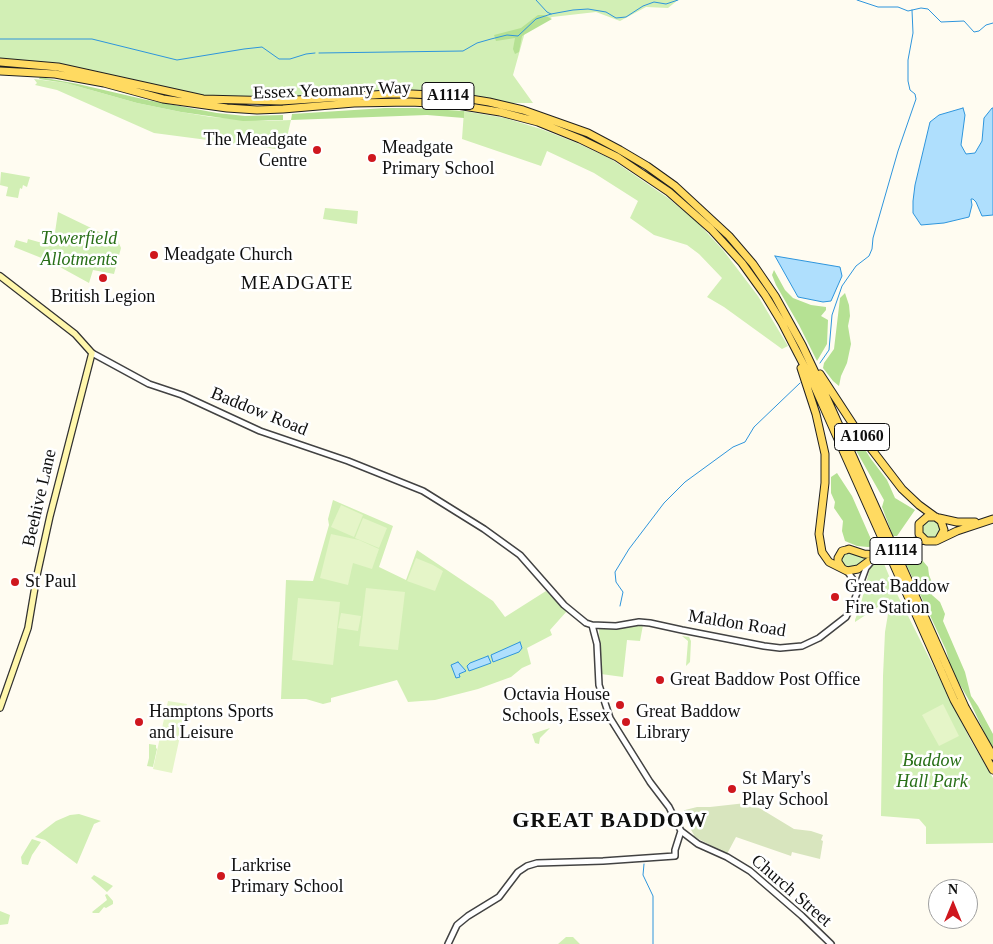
<!DOCTYPE html>
<html>
<head>
<meta charset="utf-8">
<style>
  body { margin:0 }
  #map { position:relative; width:993px; height:944px; overflow:hidden; background:#fffcf1; font-family:Georgia,serif }
  canvas { display:block }
  .north { position:absolute; left:928px; top:879px; width:50px; height:50px; box-sizing:border-box; background:#fff; border:1px solid #9f9f9f; border-radius:50%; rotate:0deg; font-size:14px; font-weight:700; line-height:20px; text-align:center; color:#0f0f0f }
  .north::after { content:''; display:block; margin:auto; width:18px; height:22px; background:#cf171e; clip-path:polygon(50% 0,100% 100%,50% 72%,0 100%) }
</style>
</head>
<body>
<div id="map">
<canvas width="993" height="944"></canvas>
<div class="north">N</div>
</div>
<script>
const context = document.querySelector('canvas').getContext('2d');
context.lineJoin = 'round';
function fillPath(path, color) { context.fillStyle = color; context.fill(path, 'evenodd'); }
const shape = rows => new Path2D(rows.map(r => 'M' + r).join(''));
function strokePath(path, color, width, dash) { context.strokeStyle = color; context.lineWidth = width; context.lineCap = dash ? 'butt' : 'round'; context.setLineDash(dash || []); context.stroke(path); }
function drawText(font, color, halo, rows, align = 'center') {
  context.font = font + ' Georgia,serif'; context.lineWidth = 5; context.setLineDash([]); context.textBaseline = 'middle'; context.strokeStyle = halo; context.fillStyle = color; for (const [text, x, y, turn = 0] of rows) {
    context.save(); context.translate(x, y); context.rotate((+turn || 0) * Math.PI / 180); context.textAlign = isNaN(turn) ? turn : align; if (halo) context.strokeText(text, 0, 0); context.fillText(text, 0, 0); context.restore();
  }
}
fillPath(shape([
  [0,0,678,0,668,8,646,7,620,21,596,12,552,17,525,32,513,75,533,103,510,103,457,94,411,90,279,100,207,97,147,85,60,63,0,59],
  [34,79,66,83,137,103,181,112,211,117,268,121,291,120,284,150,154,133,57,90,35,85,37,83],
  [464,111,505,118,541,129,577,143,611,159,668,198,698,223,723,250,758,296,788,346,782,349,724,307,707,297,722,278,699,254,687,245,654,235,630,218,638,201,594,173,547,151,541,166,462,139],
  [1,172,30,177,27,187,23,185,22,189,20,188,18,198,6,196,8,187,0,185],
  [325,208,358,211,357,224,323,219],
  [58,212,118,241,121,248,114,274,93,270,89,283,49,261,14,247,16,240,27,243,28,239,53,246],
  [333,500,393,526,379,567,406,580,417,550,493,601,505,617,546,591,567,611,550,630,552,635,527,648,531,664,522,668,511,677,478,689,435,700,408,702,397,680,331,698,331,702,323,704,306,699,281,699,286,580,313,581,329,525,328,519],
  [930,519,937,521,941,528,936,538,928,539,921,531,923,523],
  [848,551,862,557,869,558,860,565,845,567,842,564,841,559,842,554],
  [882,559,895,590,971,741,993,778,993,843,926,844,926,827,919,819,881,816,883,676,885,632,889,608,884,603,855,622,855,620,861,603,870,568,876,562],
  [643,625,640,641,627,640,623,677,601,674,599,629,617,629],
  [682,636,689,637,691,641,690,662,686,666,688,641],
  [550,728,540,738,539,744,535,743,532,734],
  [149,744,156,745,156,748,157,749,153,767,147,766,149,758],
  [79,814,101,821,94,824,77,864,45,840,35,837,56,821,70,815],
  [32,839,41,842,32,855,28,865,22,864,21,857],
  [94,875,113,886,107,892,91,878],
  [107,894,113,901,113,904,106,908,104,907,99,913,93,913,92,912,107,900,105,895],
  [0,911,10,915,8,924,0,925],
  [566,937,573,937,580,944,558,944]
]), '#d2efb5');
fillPath(shape([
  [538,15,544,15,552,19,522,36,519,52,515,54,513,49,515,38,496,41,494,35,521,28],
  [40,77,78,84,147,100,217,113,245,116,283,115,283,120,243,121,181,112,137,103,66,83,39,79],
  [385,108,415,108,464,111,464,118,427,115,291,120,292,114],
  [774,270,785,290,793,298,811,305,826,307,826,310,821,316,828,320,827,344,817,361,799,325,776,285,772,275],
  [845,293,849,305,850,316,848,326,851,344,847,363,841,376,839,386,833,381,823,368,824,363,834,349,840,298],
  [846,426,864,448,871,459,887,480,895,498,915,510,897,536,893,536,882,507,884,500,849,438,844,428],
  [837,473,852,496,874,546,868,547,857,546,845,541,842,531,843,521,834,508,835,502,831,493,831,477],
  [908,550,916,553,928,567,929,575,933,585,932,595,940,602,945,614,943,621,965,672,971,696,978,706,993,734,993,751,970,702,952,671,946,650,901,553]
]), '#b5e193');
fillPath(shape([
  [746,803,761,809,794,829,811,831,823,835,821,840,823,841,820,859,792,852,791,856,736,837,727,854,693,836,694,835,685,819,684,810,685,810,697,807,710,807]
]), '#d8e5be');
fillPath(shape([
  [341,505,363,515,354,537,331,527],
  [363,518,387,528,379,548,355,538],
  [331,534,359,540,379,549,372,569,353,563,348,585,320,578],
  [416,558,433,565,443,571,435,591,407,581],
  [366,588,405,592,398,650,359,646],
  [298,598,340,602,333,665,292,660],
  [341,613,361,616,358,631,338,628],
  [168,701,187,704,172,773,153,769],
  [943,704,959,736,939,746,922,715]
]), '#e5f5c8');
const water = shape([
  [963,108,965,115,961,145,966,154,975,153,982,141,984,118,992,108,993,108,993,215,982,216,976,202,973,199,971,199,972,205,969,217,944,223,921,225,913,213,913,201,915,185,930,122,939,115,963,108],
  [775,256,840,267,842,276,831,301,823,302,798,297,775,256],
  [520,642,522,648,519,652,493,662,491,655,520,642],
  [488,656,491,663,469,671,467,666,470,663,488,656],
  [458,662,466,671,459,674,460,677,456,678,451,665,458,662]
]);
fillPath(water, '#afdffd');
strokePath(water, '#2e95dc', 1);
strokePath(shape([
  [536,0,547,12,551,14],
  [857,0,878,7,898,7,908,11,921,8,928,9,941,22,964,21,974,32,979,31,986,25,993,23],
  [0,39,92,39,177,60,244,49,262,47,279,59,290,59,306,54,315,53],
  [319,53,463,51,477,43,491,39,507,35,518,36,536,19,551,14,573,10,588,9,606,12,616,18,626,17,643,6,654,2,666,4,678,0],
  [820,363,829,350,832,315,842,286,856,266,869,256,872,249,873,238,898,151,916,99,915,94,910,90,908,81,908,60,913,33,912,10],
  [620,606,623,592,616,582,615,572,629,549,664,503,685,482,733,447,745,442,754,427,800,383],
  [644,864,643,875,653,896,653,944]
]), '#2e95dc', 1);
const tertiary = shape([
  [92,353,149,384,182,395,260,431,348,461,423,491,484,529,520,555,564,605,586,623,592,625,616,626,639,622,650,623,682,630,764,646,780,648,802,646,819,638,846,617,854,601,866,568,871,562],
  [847,571,855,582,856,593],
  [592,625,597,644,599,685,610,718,650,782,669,807,681,831,698,844,727,857,750,871,802,916,831,944],
  [448,944,457,925,468,916,499,897,518,872,527,866,537,863,603,861,675,856,675,850,681,831]
]);
const secondary = shape([
  [0,276,75,334,92,353,50,516,37,575,28,628,0,708]
]);
const primary = shape([
  [0,62,58,67,203,99,281,101,388,94,412,94,452,96,489,102,523,110,588,133,620,150,647,166,675,186,729,236,753,264,775,296,802,345,820,383,965,707,993,756],
  [0,71,55,74,104,83,163,99,227,108,257,110,283,109,354,103,410,102,451,104,500,112,538,122,580,139,617,157,669,192,711,229,742,263,765,295,782,323,813,383,954,700,993,770],
  [801,368,816,414,825,454,825,483,819,534,822,552,829,562,847,571,858,569,877,555],
  [820,374,856,429,902,489,919,505,941,521,944,530,939,539],
  [936,517,927,517,919,524,919,534,926,541,936,541,957,531,993,519],
  [939,518,957,522,975,522],
  [902,543,925,540],
  [842,568,838,562,838,558,842,551,846,550,849,549,864,554,877,555]
]);
strokePath(tertiary, '#424242', 8);
strokePath(secondary, '#313131', 8);
strokePath(primary, '#202020', 9);
strokePath(tertiary, '#fff', 5);
strokePath(secondary, '#fff7ac', 5.5);
strokePath(primary, '#ffda61', 7);
const primaryBridge = shape([
  [877,555,902,543]
]);
strokePath(primaryBridge, '#202020', 9, []);
strokePath(primaryBridge, '#ffda61', 7);
for (const [x, y, r, color] of [
  [317,150,5,"#cf171e"],
  [372,158,5,"#cf171e"],
  [154,255,5,"#cf171e"],
  [103,278,5,"#cf171e"],
  [15,582,5,"#cf171e"],
  [835,597,5,"#cf171e"],
  [660,680,5,"#cf171e"],
  [620,705,5,"#cf171e"],
  [139,722,5,"#cf171e"],
  [626,722,5,"#cf171e"],
  [732,789,5,"#cf171e"],
  [221,876,5,"#cf171e"]
]) { const dot = new Path2D(); dot.arc(x, y, r, 0, 2 * Math.PI); context.fillStyle = color; context.fill(dot); strokePath(dot, '#fff', 2); }
for (const [x, y, w] of [
  [448,96,52],
  [862,437,55],
  [896,551,52]
]) { const box = new Path2D(); box.roundRect(x - w / 2, y - 13.5, w, 27, 4); context.fillStyle = '#fff'; context.fill(box); strokePath(box, '#0f0f0f', 1); }
drawText('bold 16px', '#0f0f0f', null, [
  ["A1114",448,96],
  ["A1060",862,437],
  ["A1114",896,551]
]);
drawText('18px', '#0f0f0f', '#fff', [
  ["Essex Yeomanry Way",332,91,-2],
  ["Baddow Road",259,412,22],
  ["Beehive Lane",40,498,-77],
  ["Maldon Road",737,624,9],
  ["Church Street",791,891,41]
]);
drawText('18px', '#0f0f0f', '#fff', [
  ["The Meadgate",307,140,"right"],
  ["Centre",307,161,"right"],
  ["Meadgate",382,148],
  ["Primary School",382,169],
  ["Meadgate Church",164,255],
  ["British Legion",103,297,"center"],
  ["St Paul",25,582],
  ["Great Baddow",845,587],
  ["Fire Station",845,608],
  ["Great Baddow Post Office",670,680],
  ["Octavia House",610,695,"right"],
  ["Schools, Essex",610,716,"right"],
  ["Hamptons Sports",149,712],
  ["and Leisure",149,733],
  ["Great Baddow",636,712],
  ["Library",636,733],
  ["St Mary's",742,779],
  ["Play School",742,800],
  ["Larkrise",231,866],
  ["Primary School",231,887]
], 'left');
drawText('italic 18px', '#286f17', '#fff', [
  ["Towerfield",79,239],
  ["Allotments",79,260],
  ["Baddow",932,761],
  ["Hall Park",932,782]
]);
context.letterSpacing = '1px';
drawText('19px', '#0f0f0f', '#fff', [
  ["MEADGATE",297,284]
]);
context.letterSpacing = '0px';
context.letterSpacing = '1px';
drawText('bold 22px', '#0f0f0f', '#fff', [
  ["GREAT BADDOW",610,821]
]);
context.letterSpacing = '0px';
</script>
</body>
</html>
